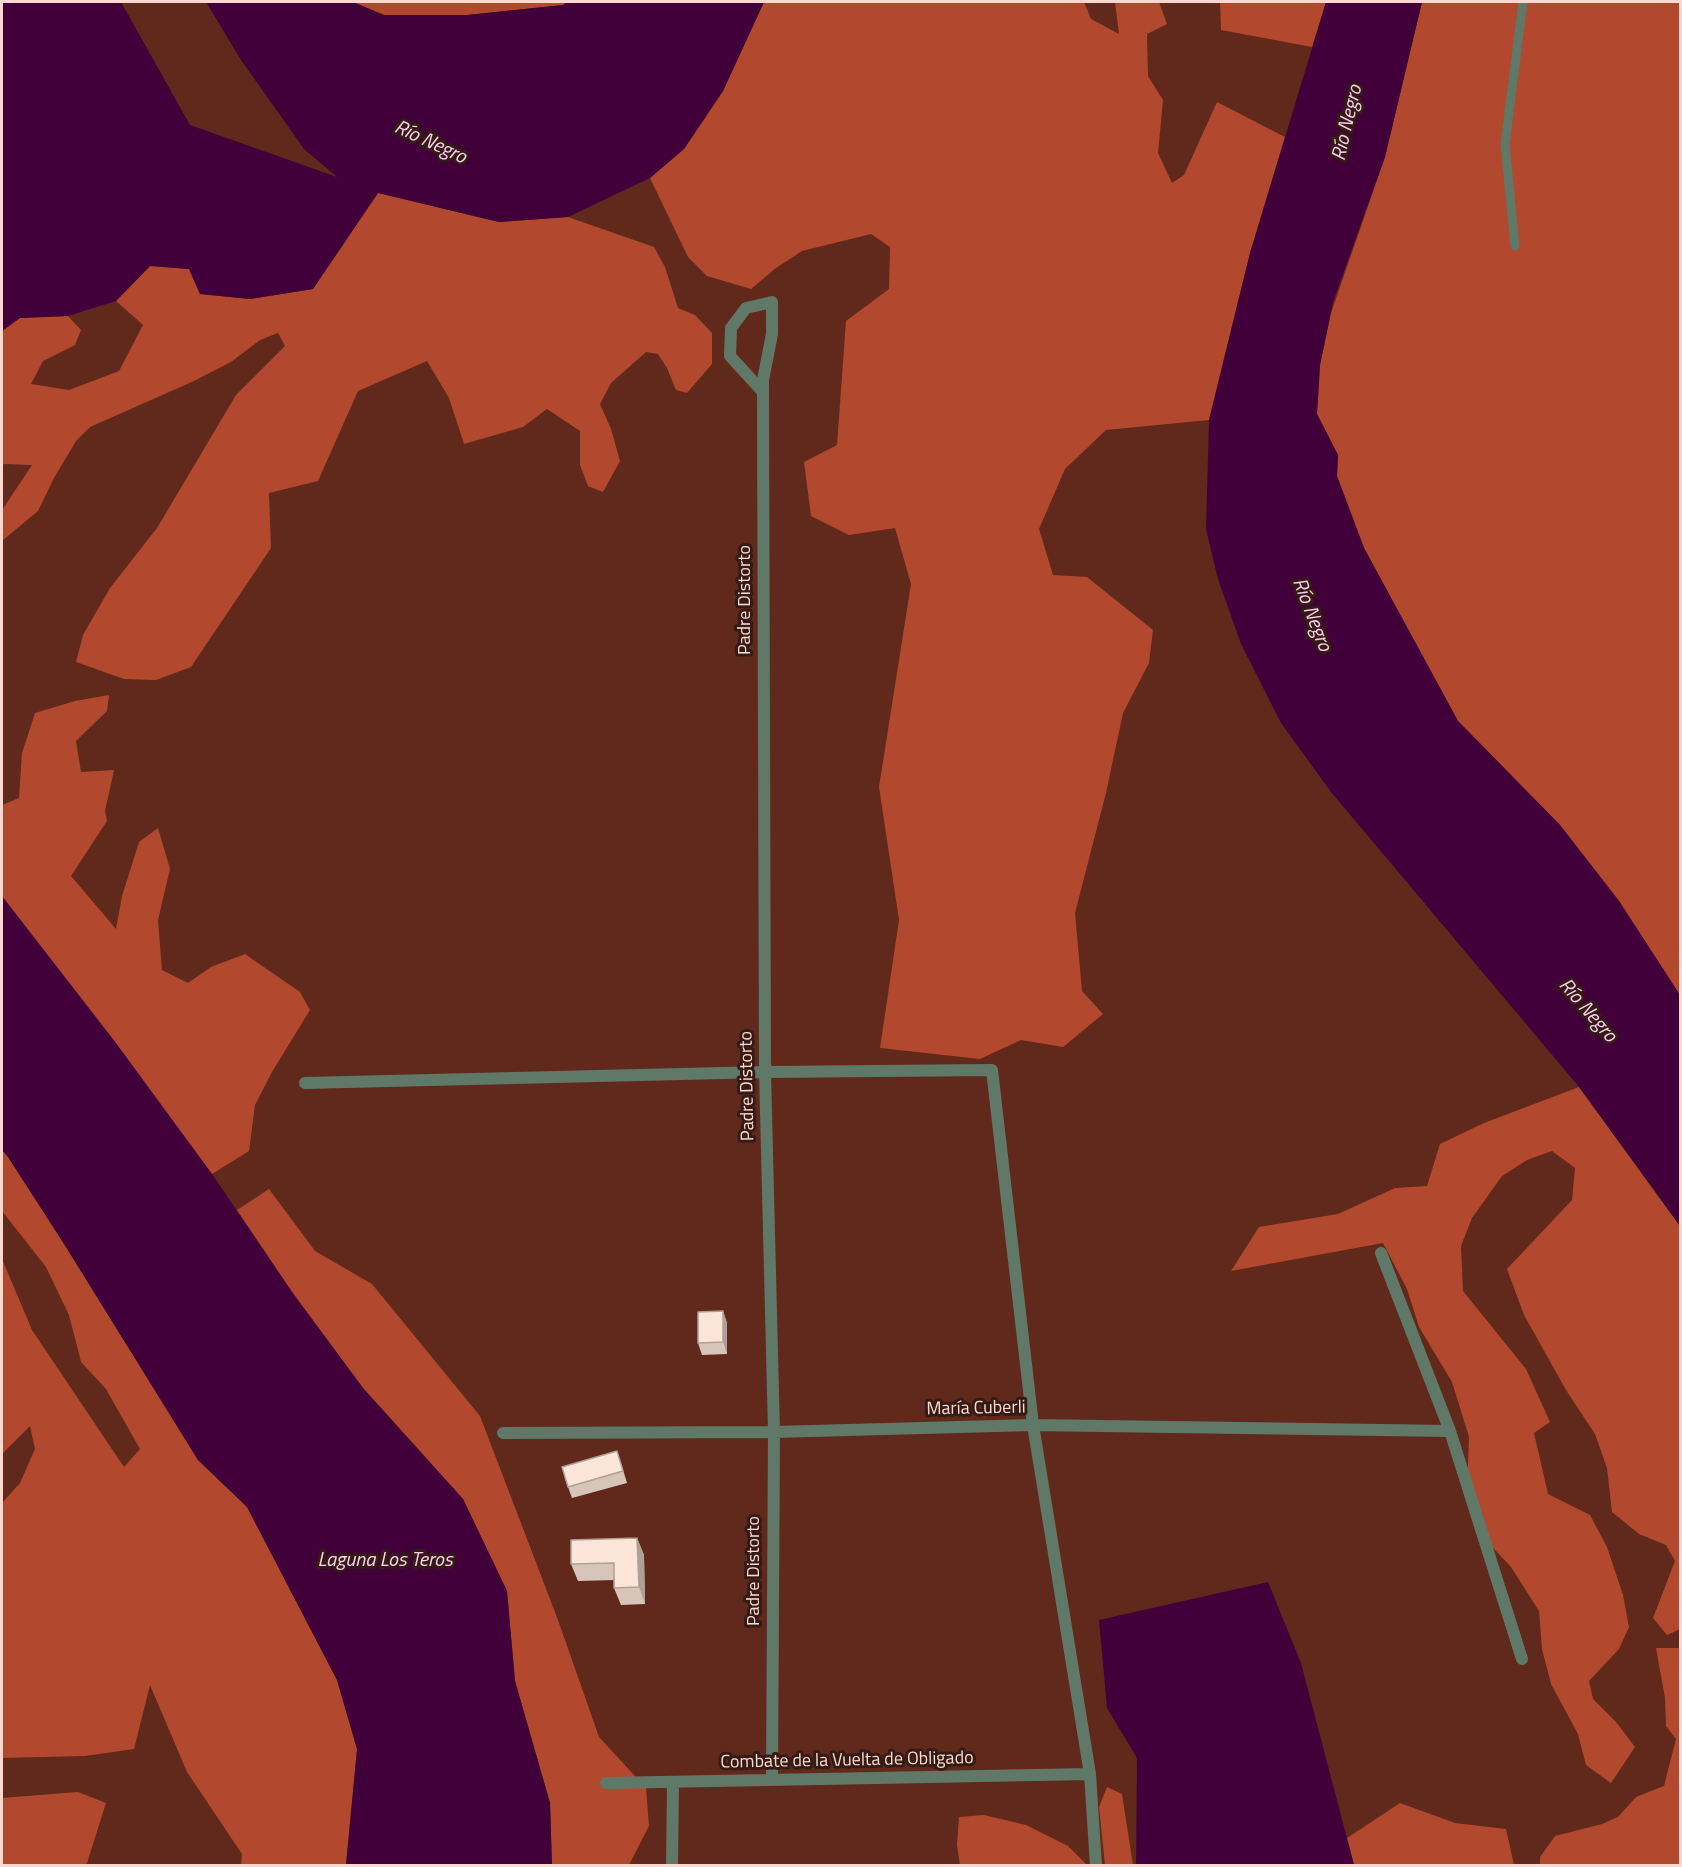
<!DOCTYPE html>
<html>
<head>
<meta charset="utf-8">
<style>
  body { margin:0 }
  #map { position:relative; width:1682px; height:1867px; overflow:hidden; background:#61291b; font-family:"Titillium Web",sans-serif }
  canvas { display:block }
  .frame { position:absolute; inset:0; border:3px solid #fdd8cf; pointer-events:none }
</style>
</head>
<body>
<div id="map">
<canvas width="1682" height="1867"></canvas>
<div class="frame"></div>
</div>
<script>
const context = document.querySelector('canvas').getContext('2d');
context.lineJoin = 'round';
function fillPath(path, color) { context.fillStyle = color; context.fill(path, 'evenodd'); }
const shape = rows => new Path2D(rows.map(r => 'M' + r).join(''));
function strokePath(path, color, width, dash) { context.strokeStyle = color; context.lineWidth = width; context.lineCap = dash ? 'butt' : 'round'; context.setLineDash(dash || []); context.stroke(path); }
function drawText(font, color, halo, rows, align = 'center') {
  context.font = font + ' "Titillium Web",sans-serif'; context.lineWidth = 6; context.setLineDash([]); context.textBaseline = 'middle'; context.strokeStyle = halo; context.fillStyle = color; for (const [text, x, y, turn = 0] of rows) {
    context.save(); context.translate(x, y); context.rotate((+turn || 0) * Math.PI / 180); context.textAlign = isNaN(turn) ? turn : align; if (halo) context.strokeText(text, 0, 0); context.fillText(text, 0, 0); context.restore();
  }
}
fillPath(shape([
  [353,2,567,2,563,5,467,15,384,15],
  [764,2,1084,2,1091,19,1119,34,1115,2,1159,2,1167,24,1147,34,1148,76,1163,100,1158,153,1172,183,1184,175,1217,102,1285,137,1250,253,1209,420,1106,430,1065,469,1039,529,1053,575,1087,577,1153,630,1149,663,1123,713,1106,793,1075,913,1082,991,1103,1014,1063,1047,1021,1040,980,1059,880,1048,899,920,879,787,911,584,895,528,849,535,811,516,804,462,837,445,846,321,889,289,890,247,871,234,802,251,776,268,751,289,707,276,688,257,650,178,684,149,723,91],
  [1220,2,1326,2,1312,47,1221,30],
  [1422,2,1680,2,1680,995,1619,901,1560,825,1458,721,1364,548,1337,476,1338,455,1317,414,1320,365,1331,313,1385,157],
  [378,193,499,222,568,217,654,247,665,267,678,308,695,315,712,333,712,364,687,393,676,390,667,368,658,354,646,352,611,383,600,404,611,429,620,461,603,492,588,486,580,465,580,431,547,409,523,427,464,444,449,398,427,361,358,391,318,481,269,493,271,548,191,667,156,680,124,679,76,662,83,635,110,588,157,528,236,395,285,346,278,333,260,340,231,362,194,381,90,427,76,441,54,478,38,511,2,541,2,510,32,465,4,464,2,466,2,331,20,318,68,316,81,330,75,345,43,361,31,384,69,390,119,371,143,325,116,301,150,266,189,269,200,294,250,299,313,289],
  [109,695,107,711,76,741,81,772,114,770,105,811,107,821,71,876,116,929,122,896,139,842,158,828,170,869,158,920,162,970,188,983,211,967,245,954,300,992,310,1010,272,1072,255,1105,249,1151,212,1174,2,897,2,805,19,798,22,753,35,713,75,701],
  [1579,1087,1680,1226,1680,1629,1667,1635,1653,1618,1675,1561,1666,1545,1639,1534,1612,1512,1607,1468,1595,1434,1566,1390,1524,1315,1507,1269,1572,1200,1575,1168,1552,1151,1527,1160,1502,1176,1472,1218,1461,1246,1463,1291,1526,1369,1550,1422,1534,1433,1548,1494,1590,1515,1607,1547,1623,1595,1629,1627,1619,1649,1589,1681,1593,1699,1616,1722,1635,1747,1611,1783,1586,1765,1578,1734,1551,1684,1542,1649,1539,1611,1511,1567,1481,1535,1467,1490,1469,1437,1452,1382,1419,1327,1407,1289,1383,1243,1231,1271,1259,1227,1338,1214,1395,1188,1427,1186,1440,1144,1484,1123],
  [2,1150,8,1157,66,1247,198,1460,247,1507,337,1680,357,1749,346,1865,241,1865,242,1854,187,1772,150,1685,134,1749,85,1756,2,1758,2,1503,20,1483,35,1449,30,1426,2,1454,2,1259,32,1330,124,1467,140,1449,106,1389,81,1362,69,1315,46,1267,2,1211],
  [269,1189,315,1251,372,1284,480,1416,558,1620,599,1737,646,1788,649,1826,629,1865,552,1865,550,1803,515,1681,507,1591,463,1499,363,1388,292,1292,237,1210],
  [1656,1648,1680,1648,1680,1865,1540,1865,1540,1857,1555,1836,1602,1824,1618,1817,1636,1797,1664,1786,1676,1739,1666,1726,1665,1698],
  [1107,1787,1122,1794,1133,1865,1105,1865,1099,1807],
  [78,1792,106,1803,87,1863,83,1866,2,1865,2,1798],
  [1400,1803,1455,1823,1506,1829,1514,1865,1354,1865,1347,1838],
  [984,1815,1026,1825,1068,1846,1087,1865,960,1865,957,1845,959,1817]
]), '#b2482e');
fillPath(shape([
  [2,2,121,2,190,125,337,177,304,149,241,60,206,2,353,2,384,15,467,15,563,5,567,2,764,2,723,91,684,149,650,178,568,217,499,222,378,193,313,289,250,299,200,294,189,269,150,266,116,301,68,316,20,318,2,331],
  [1326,2,1422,2,1385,157,1333,302,1320,365,1317,414,1338,455,1337,476,1364,548,1458,721,1560,825,1619,901,1680,995,1680,1226,1579,1087,1331,792,1281,723,1241,644,1218,579,1206,529,1209,420,1250,253],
  [2,896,116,1043,212,1174,292,1292,363,1388,463,1499,507,1591,515,1681,550,1803,552,1865,346,1865,357,1749,337,1680,247,1507,198,1460,66,1247,8,1157,2,1150],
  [1268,1582,1301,1663,1354,1865,1136,1865,1137,1758,1107,1708,1099,1620]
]), '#410039');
strokePath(shape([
  [1515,246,1505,144,1523,2]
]), '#607867', 9);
strokePath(shape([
  [763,392,730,356,731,328,746,308,772,302,772,334,763,380,763,392,765,1072,774,1432,772,1779],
  [305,1083,765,1072,992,1070,1033,1425,1090,1774,1096,1866],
  [1381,1253,1450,1431,1522,1659],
  [503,1433,774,1432,1033,1425,1450,1431],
  [606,1783,1090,1774],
  [672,1866,673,1783]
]), '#607867', 12);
fillPath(shape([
  [723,1311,727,1323,727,1354,702,1355,698,1343],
  [621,1463,627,1483,572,1498,568,1487],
  [637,1538,644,1555,645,1604,621,1605,614,1588,614,1580,578,1581,571,1564]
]), '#d7c5ba');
fillPath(shape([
  [723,1311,727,1323,727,1354,723,1342],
  [637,1538,644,1555,645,1604,639,1587]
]), '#afa097');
const building = shape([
  [723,1311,723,1342,698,1343,698,1312,723,1311],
  [617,1451,623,1471,568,1487,562,1467,617,1451],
  [637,1538,639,1587,614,1588,614,1563,571,1564,571,1540,637,1538]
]);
fillPath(building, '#fae5d8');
strokePath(building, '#afa097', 1.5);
drawText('18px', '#fdd8cf', '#351b15', [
  ["Padre Distorto",746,600,-90],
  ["Padre Distorto",748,1086,-91],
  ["María Cuberli",976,1409,-1],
  ["Padre Distorto",755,1571,-90],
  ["Combate de la Vuelta de Obligado",847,1761,-1]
]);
drawText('italic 20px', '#fdcef1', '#351b15', [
  ["Río Negro",1348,123,-77],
  ["Río Negro",430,143,25],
  ["Río Negro",1311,615,69],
  ["Río Negro",1587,1011,49],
  ["Laguna Los Teros",385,1561]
]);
</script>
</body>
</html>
